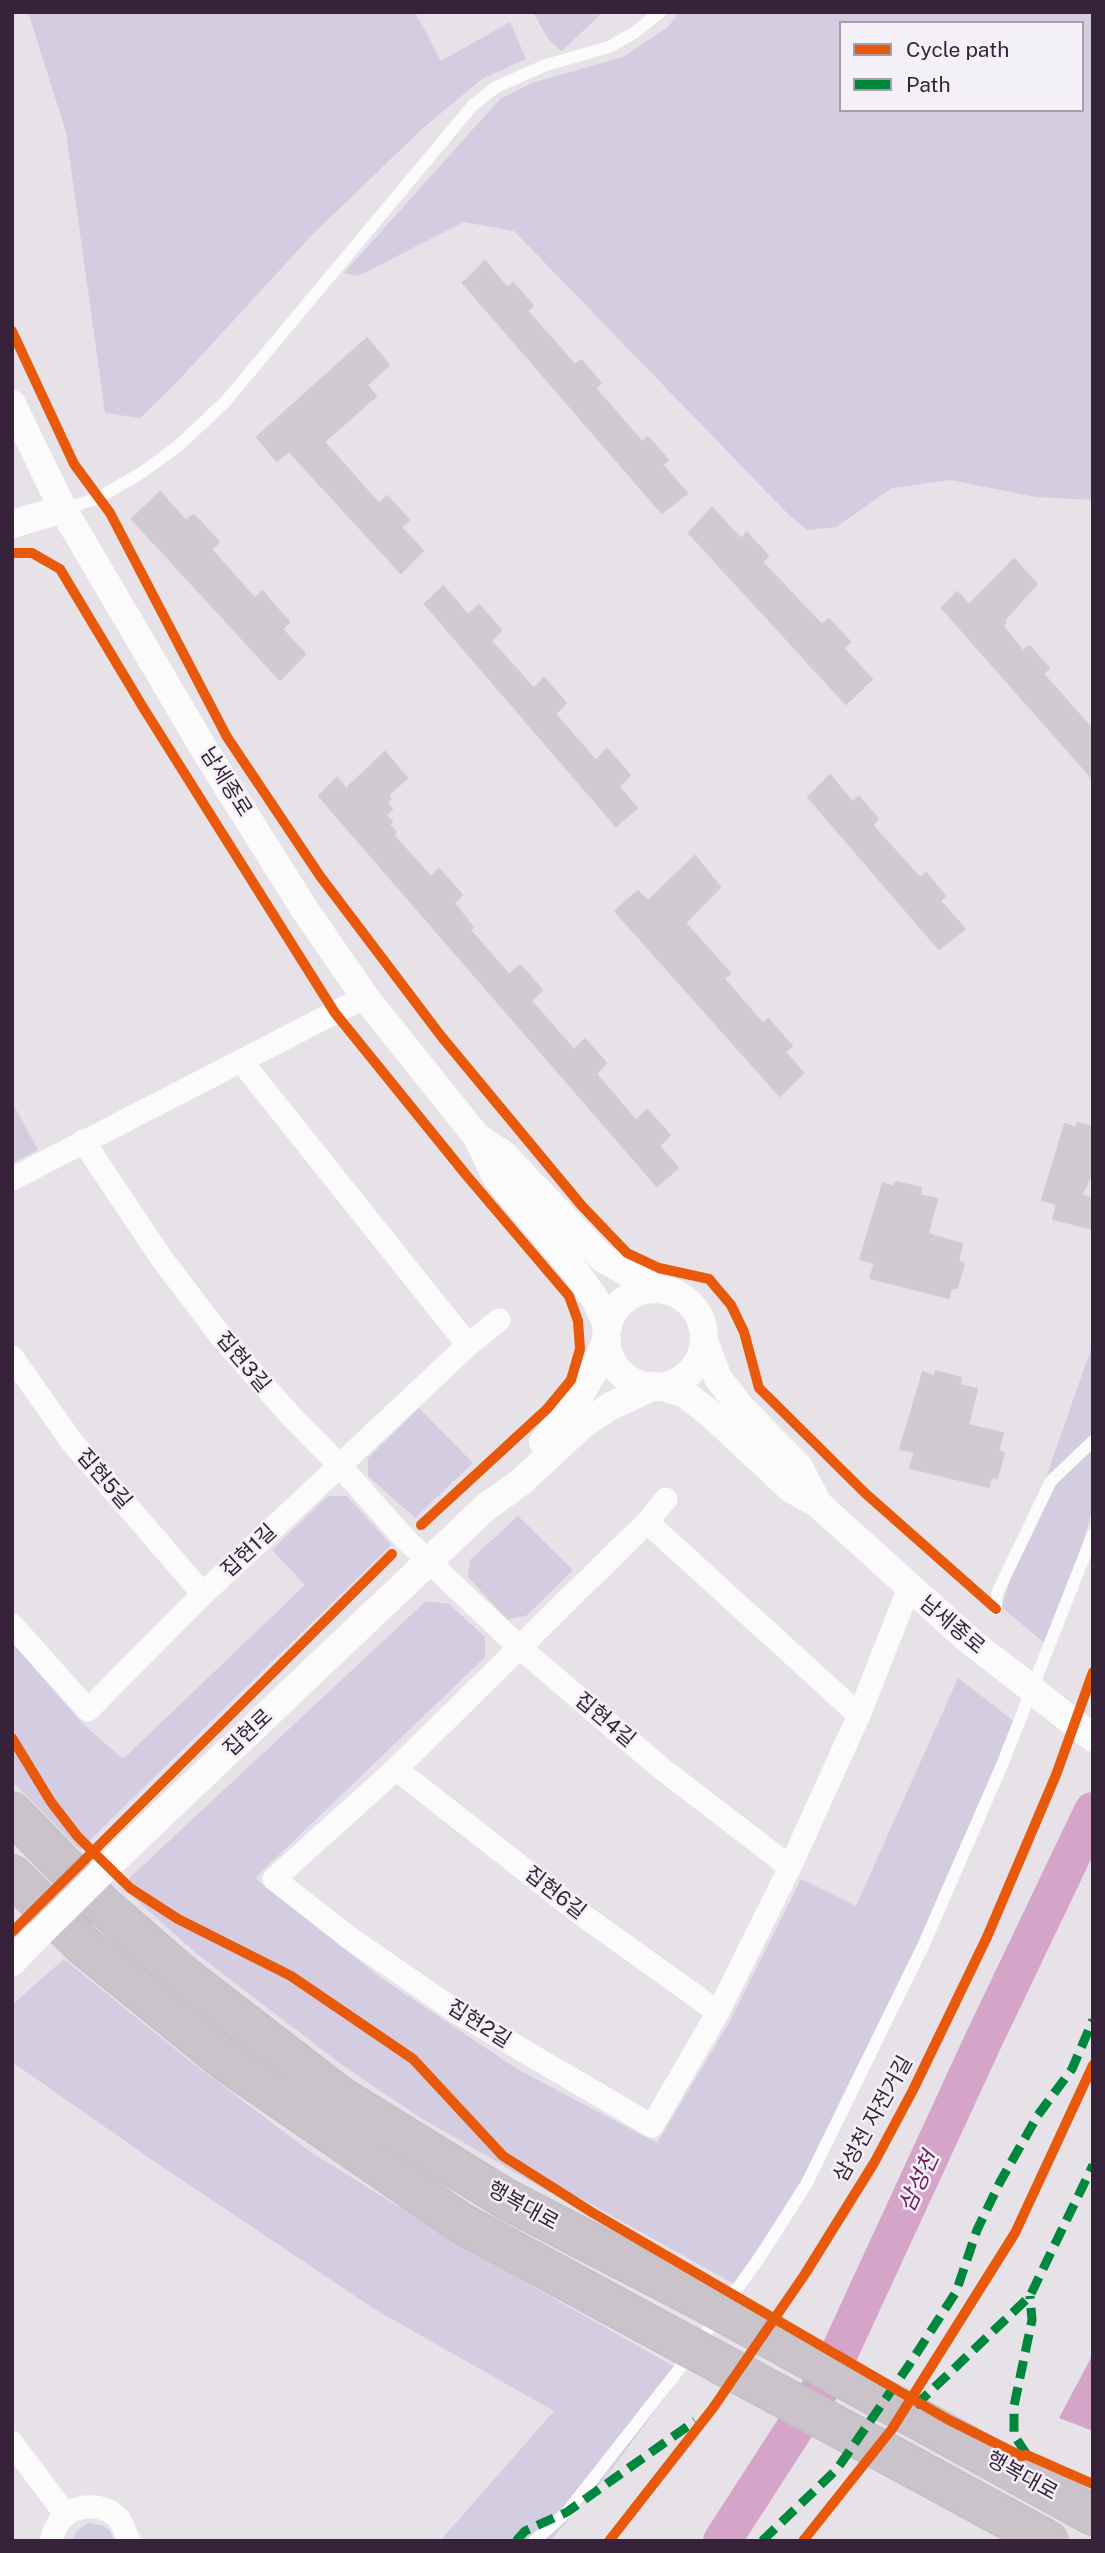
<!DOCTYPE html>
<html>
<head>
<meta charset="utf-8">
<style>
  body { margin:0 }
  #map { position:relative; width:1105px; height:2553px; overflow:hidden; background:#e6e2e8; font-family:"Public Sans",sans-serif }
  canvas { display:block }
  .frame { position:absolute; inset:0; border:14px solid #362239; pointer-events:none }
  .legend { position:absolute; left:839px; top:21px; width:245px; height:91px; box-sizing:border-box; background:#f4f0f7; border:2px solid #a89eab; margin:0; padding:9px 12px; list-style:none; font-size:21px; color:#362239 }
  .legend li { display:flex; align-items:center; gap:14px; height:35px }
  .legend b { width:35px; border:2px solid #a89eab }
</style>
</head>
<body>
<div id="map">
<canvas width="1105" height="2553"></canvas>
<div class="frame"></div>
<ul class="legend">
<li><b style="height:9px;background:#e8590c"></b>Cycle path</li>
<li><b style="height:9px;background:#00873e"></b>Path</li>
</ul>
</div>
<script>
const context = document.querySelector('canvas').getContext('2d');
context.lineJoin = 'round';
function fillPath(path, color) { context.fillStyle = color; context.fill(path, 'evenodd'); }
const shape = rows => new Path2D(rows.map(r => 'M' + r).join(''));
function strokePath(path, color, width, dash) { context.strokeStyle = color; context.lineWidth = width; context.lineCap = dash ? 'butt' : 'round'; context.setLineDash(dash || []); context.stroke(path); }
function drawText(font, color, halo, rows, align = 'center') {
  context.font = font + ' "Public Sans","Noto Sans KR",sans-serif'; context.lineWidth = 5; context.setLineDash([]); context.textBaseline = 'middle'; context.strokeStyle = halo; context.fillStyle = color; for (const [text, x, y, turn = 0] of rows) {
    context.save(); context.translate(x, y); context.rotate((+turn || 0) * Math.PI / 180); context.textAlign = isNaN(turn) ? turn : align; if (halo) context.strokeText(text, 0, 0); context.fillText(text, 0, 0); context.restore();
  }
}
fillPath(shape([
  [28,12,415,12,441,61,510,22,526,59,482,79,423,128,312,235,177,382,140,418,105,413,66,132],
  [533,12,603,12,562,51,548,39],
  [679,12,1093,12,1093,500,1036,497,950,480,892,488,836,527,807,530,789,515,514,231,464,222,358,276,344,273,500,99,532,83,623,57,668,27],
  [841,23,1082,23,1082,110,841,110],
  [12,1102,38,1150,12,1163],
  [1093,1343,1093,1507,1053,1650,1001,1607],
  [419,1408,473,1463,415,1518,368,1476,368,1458],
  [328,1496,347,1496,391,1545,80,1850,12,1781,12,1643,84,1725,123,1759,305,1585,272,1550],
  [518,1516,573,1570,526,1616,507,1619,468,1577,470,1560],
  [426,1601,449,1604,485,1637,485,1657,255,1878,381,1978,517,2069,657,2143,730,2021,801,1879,856,1906,958,1678,1014,1721,960,1859,884,2031,793,2196,734,2284,580,2198,549,2192,416,2115,341,2064,197,1954,121,1886],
  [64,1959,186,2058,312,2153,486,2260,684,2372,609,2473,550,2541,440,2541,554,2411,376,2310,158,2164,12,2062,12,2005],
  [89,2523,104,2526,110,2531,114,2541,72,2541,77,2530]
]), '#d4cce0');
fillPath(shape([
  [1093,2354,1093,2431,1059,2418]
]), '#d4a5c8');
strokePath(shape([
  [722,2541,829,2375,985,2037,1093,1811]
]), '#d4a5c8', 38);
const building = shape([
  [485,261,507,288,513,283,533,306,527,311,575,365,581,360,601,383,595,388,642,442,648,437,668,460,662,465,687,493,662,513,463,283,485,261],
  [367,338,389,365,367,385,376,396,324,442,379,504,387,496,409,520,401,527,423,551,401,573,289,451,277,461,257,437,367,338],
  [160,492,186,521,194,515,219,542,211,549,255,599,262,591,289,622,282,629,305,654,280,680,132,519,160,492],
  [712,508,741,539,747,533,768,556,762,562,822,625,829,619,850,642,843,648,872,679,846,704,689,533,712,508],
  [1014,559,1037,584,1004,620,1006,622,1003,626,1023,651,1029,646,1049,668,1043,674,1093,730,1093,779,942,608,957,592,969,605,1014,559],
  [443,586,468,615,479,605,501,630,491,641,534,689,544,678,566,703,555,714,596,761,607,749,630,775,619,787,637,808,616,826,425,604,443,586],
  [385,752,407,778,388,795,391,799,387,802,392,809,386,815,392,822,389,824,396,833,393,835,431,877,439,869,462,895,454,903,473,927,470,930,509,975,520,965,542,990,531,1001,574,1050,585,1039,606,1063,596,1074,636,1121,647,1110,670,1135,659,1146,678,1168,657,1186,319,796,337,778,346,789,385,752],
  [830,775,852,802,859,797,878,819,872,825,920,878,926,873,945,896,940,901,965,929,939,949,808,797,830,775],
  [695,856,720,887,685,923,730,973,724,979,763,1024,768,1019,792,1046,785,1052,803,1073,780,1096,615,911,638,891,648,901,695,856],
  [1078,1123,1093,1127,1093,1172,1081,1195,1093,1199,1093,1229,1053,1219,1057,1204,1042,1200,1065,1124,1075,1128,1078,1123],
  [896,1182,921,1188,920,1195,937,1199,928,1234,962,1244,958,1261,964,1264,957,1288,951,1288,949,1298,870,1278,875,1263,860,1259,883,1183,893,1187,896,1182],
  [936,1371,961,1378,960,1385,977,1389,968,1425,1003,1433,998,1451,1004,1453,997,1478,991,1477,989,1487,910,1468,915,1452,900,1449,923,1372,934,1377,936,1371]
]);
fillPath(building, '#cfcbd1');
strokePath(building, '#cfcbd1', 2);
const trunk = shape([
  [12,1812,102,1905,186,1978,339,2096,506,2199,701,2300],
  [12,1875,84,1946,227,2062,461,2223,675,2339],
  [940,2431,1093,2515],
  [912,2467,1048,2541]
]);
strokePath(trunk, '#c6c0c8', 42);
strokePath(shape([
  [64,509,98,498,141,473,177,447,225,402,473,105,496,87,546,65,609,47,634,33,660,12],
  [996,1609,997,1593,1051,1481,1093,1441],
  [534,2541,567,2512,684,2363,760,2257,807,2183,924,1944,1002,1765,1093,1534]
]), '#fbfbfc', 12);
strokePath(shape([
  [241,1061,468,1345],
  [83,1141,162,1259,223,1339,290,1415,340,1466,406,1540,519,1647,661,1768,790,1867],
  [12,1179,365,997],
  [12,1357,72,1442,203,1594],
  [666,1499,647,1522,396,1769,274,1879,351,1939,454,2010,652,2126,718,2012,790,1867,859,1715,909,1588],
  [647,1522,859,1715],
  [12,1625,88,1710,203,1594,468,1345,499,1320],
  [396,1769,581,1914,718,2012],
  [12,2443,66,2515],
  [51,2541,54,2531,61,2519,71,2511,84,2507,97,2507,110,2511,120,2520,129,2541]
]), '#fbfbfc', 23);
strokePath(shape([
  [12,404,63,509,207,754,305,910,365,997,477,1137],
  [12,524,63,509],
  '606 1338a49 49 0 1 1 98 0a49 49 0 1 1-98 0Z',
  [608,1327,595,1299,575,1271,496,1177,477,1137,503,1154,602,1258,657,1289],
  [704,1341,718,1378,742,1409,799,1467,818,1504],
  [663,1387,685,1394,712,1415,790,1488,818,1504,971,1642,1023,1682],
  [543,1442,574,1404,594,1371,607,1338],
  [1041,1697,1093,1738],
  [116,1858,486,1507,521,1482,581,1426,609,1407,654,1386],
  [12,1962,30,1943]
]), '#fbfbfc', 28);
strokePath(trunk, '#cac4ca', 38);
const trunkBridge = shape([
  [701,2300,940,2431],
  [675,2339,912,2467]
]);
strokePath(trunkBridge, '#c6c0c8', 42, []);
strokePath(shape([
  [1023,1682,1041,1697],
  [30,1943,116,1858]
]), '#fbfbfc', 28);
strokePath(trunkBridge, '#cac4ca', 38);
strokePath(shape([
  [915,2406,1030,2296,1093,2165],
  [1027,2455,1014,2435,1014,2406,1032,2320,1030,2296],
  [516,2541,525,2531,567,2512,695,2421],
  [762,2541,837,2469,909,2365,956,2292,977,2230,1000,2182,1038,2115,1072,2069,1093,2020]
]), '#00873e', 9, [18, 9]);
strokePath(shape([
  [12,331,74,464,110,513,227,737,320,876,441,1036,582,1206,627,1253,659,1268,709,1279,731,1305,744,1332,759,1388,865,1493,996,1609],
  [12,553,32,553,60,569,144,709,335,1013,467,1176,569,1296,578,1321,580,1349,571,1380,547,1409,421,1525],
  [12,1738,51,1802,78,1837,130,1888,178,1919,291,1976,413,2059,503,2156,593,2213,947,2419,1021,2456,1027,2455,1093,2484],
  [12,1932,392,1554],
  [609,2541,713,2408,805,2274,874,2163,913,2090,987,1937,1056,1775,1093,1672],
  [803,2541,892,2429,1015,2233,1093,2065]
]), '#e8590c', 10);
drawText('21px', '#362239', '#f4f0f7', [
  ["남세종로",226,782,58],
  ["집현3길",243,1362,50],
  ["집현5길",104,1479,49],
  ["집현1길",249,1551,-43],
  ["남세종로",952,1625,40],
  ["집현4길",605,1720,40],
  ["집현로",248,1733,-43],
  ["집현6길",555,1893,38],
  ["집현2길",479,2024,32],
  ["삼성천 자전거길",873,2119,-61],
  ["행복대로",523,2206,29],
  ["행복대로",1022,2476,29]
]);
drawText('italic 23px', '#71205a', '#f4f0f7', [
  ["삼성천",919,2182,-65]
]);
</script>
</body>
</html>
